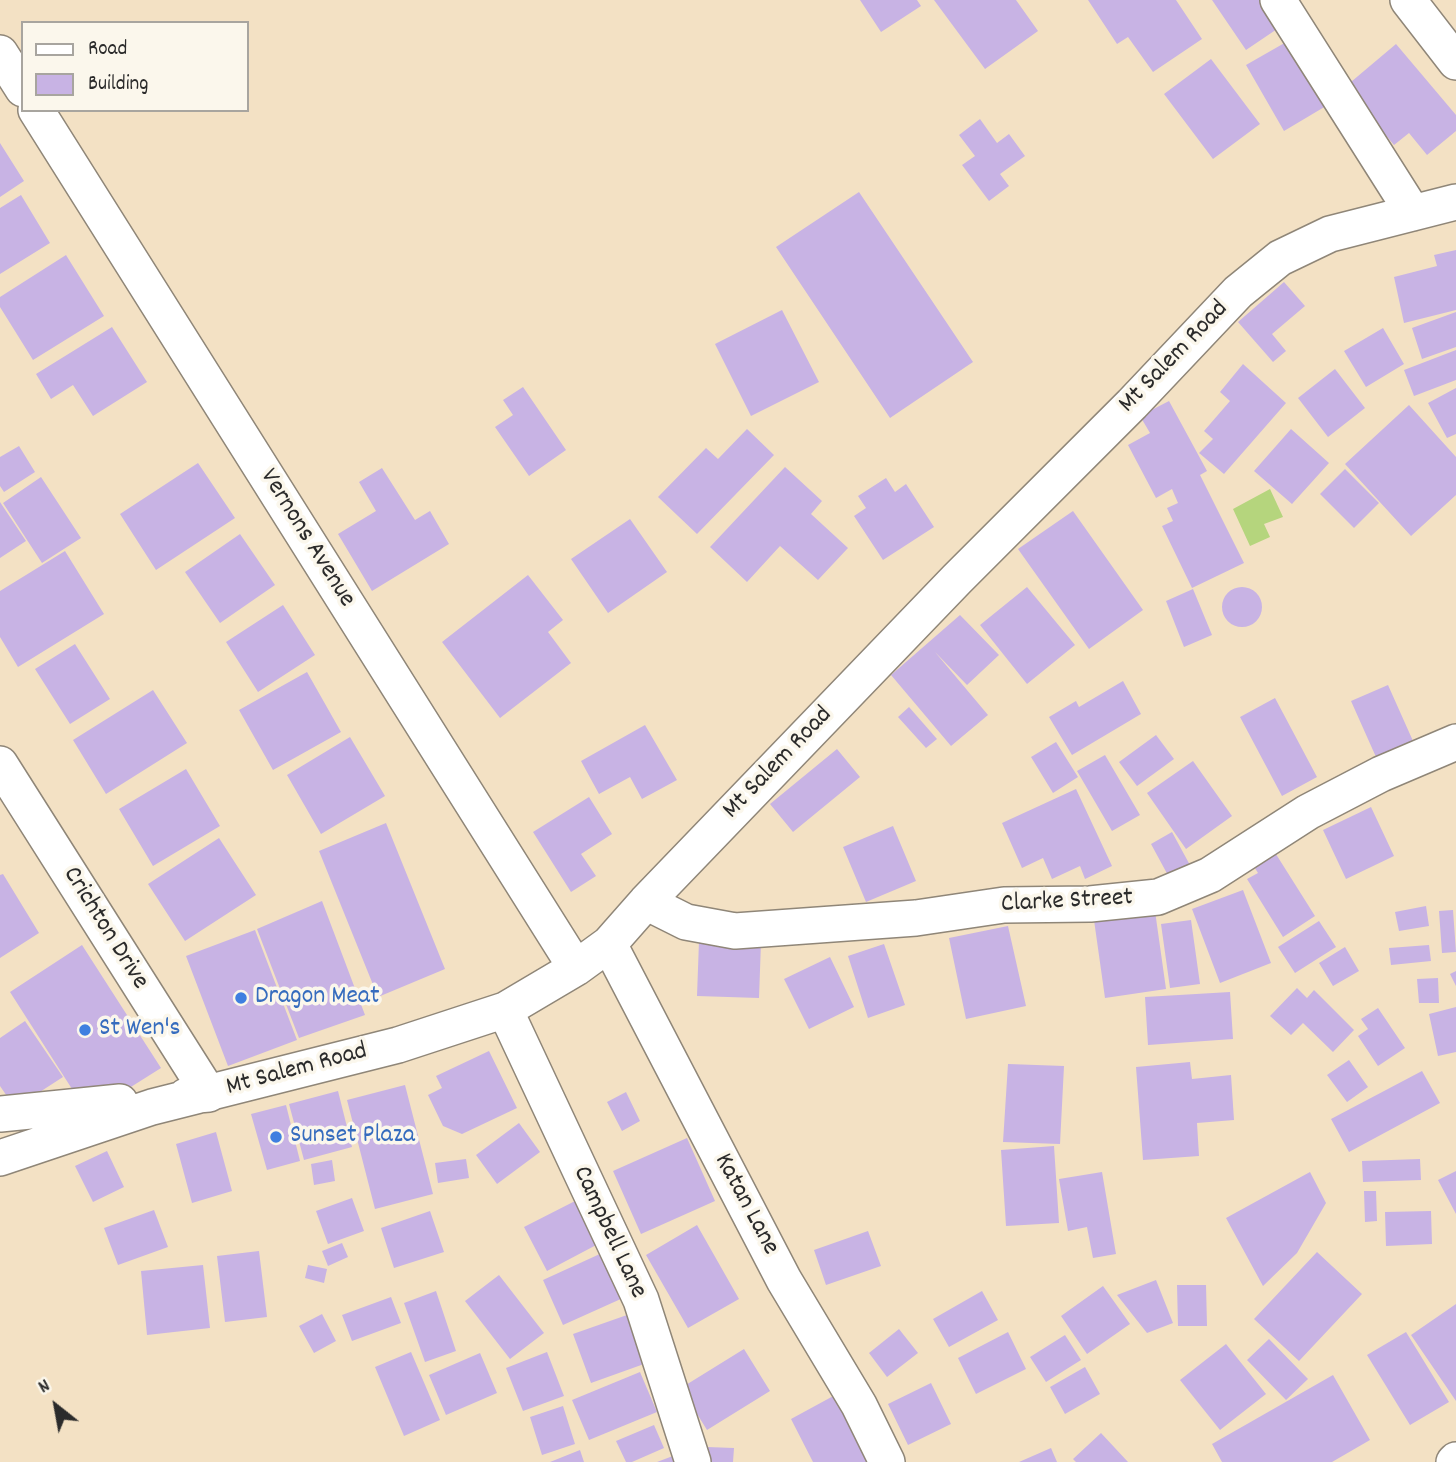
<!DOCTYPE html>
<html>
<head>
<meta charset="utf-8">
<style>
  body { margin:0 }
  #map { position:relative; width:1456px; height:1462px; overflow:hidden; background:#f3e1c4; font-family:Dekko,sans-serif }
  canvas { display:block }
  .legend { position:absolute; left:21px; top:21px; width:228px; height:91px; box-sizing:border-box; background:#fbf7ec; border:2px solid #a8a59f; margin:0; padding:9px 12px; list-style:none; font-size:21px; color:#2b2b2b }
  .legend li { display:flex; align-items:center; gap:14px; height:35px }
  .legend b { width:35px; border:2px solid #a8a59f }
  .north { position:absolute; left:21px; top:1371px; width:70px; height:70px; -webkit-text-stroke:5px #fbf7ec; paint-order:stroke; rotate:329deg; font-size:19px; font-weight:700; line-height:28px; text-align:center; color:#2b2b2b }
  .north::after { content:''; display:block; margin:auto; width:24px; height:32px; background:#2b2b2b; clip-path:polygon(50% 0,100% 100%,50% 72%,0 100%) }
</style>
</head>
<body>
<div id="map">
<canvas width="1456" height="1462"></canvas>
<ul class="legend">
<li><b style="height:9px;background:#fff"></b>Road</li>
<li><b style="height:19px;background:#c8b3e4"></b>Building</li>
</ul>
<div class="north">N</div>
</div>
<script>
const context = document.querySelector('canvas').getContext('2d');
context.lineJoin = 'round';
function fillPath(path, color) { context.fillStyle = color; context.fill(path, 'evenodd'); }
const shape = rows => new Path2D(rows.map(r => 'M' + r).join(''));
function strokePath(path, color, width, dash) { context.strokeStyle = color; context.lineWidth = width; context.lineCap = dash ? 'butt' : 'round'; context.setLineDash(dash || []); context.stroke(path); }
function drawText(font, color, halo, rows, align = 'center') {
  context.font = font + ' Dekko,sans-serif'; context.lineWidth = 7; context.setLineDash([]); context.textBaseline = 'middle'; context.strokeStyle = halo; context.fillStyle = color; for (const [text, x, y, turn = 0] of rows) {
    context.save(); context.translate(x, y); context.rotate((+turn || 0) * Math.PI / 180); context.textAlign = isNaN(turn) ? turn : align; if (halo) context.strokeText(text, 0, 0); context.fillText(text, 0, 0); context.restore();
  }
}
fillPath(shape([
  [1270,489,1283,517,1264,524,1270,537,1250,546,1233,509]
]), '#b5d57d');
fillPath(shape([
  [860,0,917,0,921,6,881,32],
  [934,0,1016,0,1038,31,985,69],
  [1088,0,1176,0,1202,39,1153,72,1128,37,1117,44],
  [1212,0,1266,0,1283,25,1246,50],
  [1288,41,1326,106,1284,131,1246,65],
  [1396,44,1456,115,1456,131,1427,155,1409,133,1394,145,1345,87],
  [1211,59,1260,124,1213,159,1164,94],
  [980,119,997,143,1009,134,1025,156,1000,174,1009,186,989,201,962,165,975,156,959,135],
  [0,143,24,181,0,197],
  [859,192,973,362,890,418,776,247],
  [21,195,50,243,0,274,0,208],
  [1456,250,1456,310,1404,323,1394,277,1437,266,1434,255],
  [66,255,104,316,33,360,0,307,0,297],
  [1284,282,1305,306,1272,334,1286,351,1273,362,1238,322],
  [782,310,819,382,751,416,715,344],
  [1456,312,1456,347,1422,359,1412,328],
  [112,327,147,382,93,416,73,385,51,399,36,374],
  [1383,328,1404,364,1366,387,1344,351],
  [1456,350,1456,380,1414,396,1404,370],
  [1243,364,1286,403,1224,474,1199,453,1213,439,1204,431,1230,401,1220,392],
  [1335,369,1365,408,1328,437,1298,398],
  [523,387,566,450,529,476,495,427,513,415,503,400],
  [1456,388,1456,434,1447,438,1428,403],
  [1169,401,1207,471,1200,475,1244,563,1192,588,1162,526,1173,521,1167,508,1178,503,1172,489,1156,498,1128,445,1150,433,1140,416],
  [1409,405,1456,457,1456,495,1411,536,1345,464],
  [747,429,774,455,697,534,658,497,706,448,718,459],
  [1291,429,1329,463,1292,504,1254,471],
  [19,446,35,472,4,492,0,486,0,457],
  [198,463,235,518,156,570,120,514],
  [785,467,822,501,811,514,848,548,818,580,780,546,747,582,710,547],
  [382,468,415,520,430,511,449,544,372,591,338,534,376,511,359,482],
  [1345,469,1379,503,1354,528,1320,494],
  [41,477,81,538,42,563,3,503],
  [886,478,895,492,906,484,934,527,883,560,854,516,866,508,858,496],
  [0,502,26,541,0,558],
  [1073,511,1143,610,1089,649,1018,549],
  [630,519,667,572,608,613,571,559],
  [240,534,275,585,220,623,185,572],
  [65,551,104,614,18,667,0,637,0,591],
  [528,575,563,620,548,632,571,663,500,718,442,642],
  [1027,587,1075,645,1027,684,980,625],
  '1222 607a20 20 0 1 1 40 0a20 20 0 1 1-40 0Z',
  [1193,589,1212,635,1184,647,1166,601],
  [283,605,315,655,258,692,226,642],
  [960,615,999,655,967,685,935,652,988,715,951,746,891,675],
  [75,644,110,699,70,724,35,669],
  [307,672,341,732,273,770,239,710],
  [1123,681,1141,714,1072,755,1049,717,1076,701,1079,707],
  [1388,685,1413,741,1376,757,1351,701],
  [153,690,187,743,106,794,73,740],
  [1275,698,1317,777,1282,796,1240,717],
  [909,707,937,739,926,748,898,717],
  [645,725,677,780,642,799,630,777,599,794,581,761],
  [1156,735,1174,759,1137,786,1119,762],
  [350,737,385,796,321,834,287,775],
  [1056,742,1078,777,1053,793,1031,757],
  [837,749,860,777,793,832,770,804],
  [1105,755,1140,815,1112,831,1077,771],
  [1193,761,1232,816,1186,849,1147,793],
  [186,769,220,826,153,866,119,809],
  [1076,789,1112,866,1085,879,1080,866,1052,879,1043,858,1022,868,1002,823],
  [589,797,612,834,581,854,596,876,571,892,533,832],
  [1371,807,1394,856,1346,879,1323,830],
  [386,823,445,969,378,997,319,851],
  [893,826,916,881,866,902,843,847],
  [1172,832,1191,867,1170,879,1151,844],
  [219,838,256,895,185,941,148,884],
  [1274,851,1315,916,1283,937,1247,879,1258,873,1253,865],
  [3,874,39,933,0,958,0,875],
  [1243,890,1271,963,1220,983,1192,909],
  [322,901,365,1015,299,1038,257,929],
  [1426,906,1429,926,1399,931,1395,912],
  [1453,910,1456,952,1442,953,1439,911],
  [1155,911,1166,989,1105,998,1094,920],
  [1191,920,1200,984,1170,988,1161,924],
  [1319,921,1336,947,1295,973,1278,947],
  [1008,926,1026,1006,966,1019,949,938],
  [255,930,297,1040,228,1066,186,956],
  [699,941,761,942,759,998,697,996],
  [884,944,905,1005,868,1018,848,956],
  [82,945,161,1068,88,1114,10,992],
  [1429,945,1431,961,1391,965,1389,948],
  [1345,947,1359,971,1333,986,1319,963],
  [830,957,854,1007,809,1029,784,979],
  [1456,971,1456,986,1450,974],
  [1438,978,1439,1003,1419,1003,1417,979],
  [1297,988,1307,998,1314,990,1354,1030,1333,1052,1303,1023,1291,1035,1270,1016],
  [1230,992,1233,1039,1148,1045,1145,997],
  [1456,1007,1456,1052,1438,1056,1429,1014],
  [1378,1008,1405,1048,1378,1066,1358,1036,1368,1029,1361,1019],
  [25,1021,63,1077,15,1108,0,1086,0,1038],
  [489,1051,517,1108,462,1134,443,1126,428,1095,442,1088,436,1076],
  [1349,1060,1368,1087,1347,1102,1327,1075],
  [1190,1062,1192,1079,1231,1075,1234,1120,1197,1123,1199,1156,1143,1160,1136,1067],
  [1008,1064,1064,1066,1060,1144,1003,1142],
  [1422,1071,1440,1103,1349,1152,1331,1119],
  [405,1085,433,1194,375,1209,347,1100],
  [338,1091,352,1147,304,1160,289,1104],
  [626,1092,640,1121,622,1131,607,1102],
  [286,1105,300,1161,267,1170,251,1114],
  [519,1123,540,1152,497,1184,476,1155],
  [216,1132,232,1191,192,1203,176,1144],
  [687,1138,715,1201,641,1234,613,1171],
  [1054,1146,1059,1223,1006,1226,1001,1150],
  [107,1151,124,1187,93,1202,75,1166],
  [466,1159,469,1178,438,1183,435,1163],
  [1420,1159,1421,1180,1363,1182,1362,1161],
  [332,1160,335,1181,314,1185,311,1164],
  [1456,1171,1456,1214,1438,1180],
  [1102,1172,1116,1254,1093,1258,1087,1227,1068,1231,1059,1179],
  [1310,1172,1326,1203,1297,1253,1263,1286,1226,1218],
  [1364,1191,1376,1191,1377,1221,1365,1222],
  [352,1198,364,1231,328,1244,316,1211],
  [577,1200,600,1243,547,1271,524,1227],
  [154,1210,168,1247,118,1265,104,1228],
  [430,1211,444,1252,394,1268,381,1228],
  [1431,1211,1432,1244,1386,1246,1385,1212],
  [697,1225,739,1299,688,1328,646,1255],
  [868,1231,881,1266,826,1285,814,1250],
  [342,1243,348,1257,328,1266,322,1251],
  [259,1251,267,1317,225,1322,217,1256],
  [1317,1252,1362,1294,1299,1361,1254,1319],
  [602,1253,623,1298,563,1325,543,1280],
  [203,1265,210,1328,147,1335,141,1271],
  [308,1265,327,1269,324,1283,305,1278],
  [499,1275,544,1333,510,1359,465,1301],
  [1156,1280,1173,1323,1147,1333,1117,1295],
  [1177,1285,1206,1285,1207,1326,1178,1326],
  [1103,1286,1130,1324,1087,1354,1061,1316],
  [436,1291,456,1351,425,1362,404,1303],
  [982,1291,998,1320,949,1347,933,1319],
  [391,1297,401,1323,352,1341,342,1315],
  [1456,1304,1456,1401,1411,1335],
  [322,1314,336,1341,314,1353,299,1326],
  [627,1315,644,1364,591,1383,573,1334],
  [899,1329,918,1353,887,1377,869,1353],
  [1008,1332,1026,1369,976,1394,958,1358],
  [1406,1332,1449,1402,1410,1425,1367,1355],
  [1065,1335,1081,1360,1046,1382,1030,1357],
  [1269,1339,1308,1379,1286,1400,1247,1360],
  [1226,1344,1266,1394,1220,1430,1180,1380],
  [744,1349,770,1391,707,1430,681,1388],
  [411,1352,440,1420,404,1436,375,1367],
  [547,1352,564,1396,523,1411,506,1368],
  [480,1353,497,1393,446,1415,429,1375],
  [1085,1367,1100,1394,1065,1414,1050,1387],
  [640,1372,657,1412,589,1440,572,1400],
  [1333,1375,1370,1440,1332,1462,1222,1462,1212,1444],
  [931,1383,951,1424,908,1445,888,1404],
  [837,1394,873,1462,813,1462,791,1419],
  [563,1406,575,1444,542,1455,530,1417],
  [654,1425,664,1448,632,1462,626,1462,616,1441],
  [1101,1433,1128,1462,1076,1462,1073,1459],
  [707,1447,734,1448,733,1462,706,1462],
  [1051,1448,1057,1462,1019,1462],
  [580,1450,584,1462,550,1462],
  [686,1451,690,1462,657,1462]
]), '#c8b3e4');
const minor = shape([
  [1278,0,1413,213],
  [1408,0,1456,62],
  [0,53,23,89],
  [36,110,576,968],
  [0,764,209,1094,186,1096],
  [646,902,686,922,735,931,916,918,1004,905,1090,904,1158,897,1210,875,1308,812,1381,774,1456,742],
  [609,944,784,1280,859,1405,887,1462],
  [505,1010,641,1300,693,1462],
  [0,1114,120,1102],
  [0,1158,152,1107,398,1045,505,1010,576,968,609,944,646,902,957,579,1132,404,1238,292,1280,258,1330,234,1456,202],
  [1454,1462,1456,1460]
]);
strokePath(minor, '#8f8678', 38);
strokePath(minor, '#fff', 35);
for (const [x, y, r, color] of [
  [241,998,7,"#3f7fe0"],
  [85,1030,7,"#3f7fe0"],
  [276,1137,7,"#3f7fe0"]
]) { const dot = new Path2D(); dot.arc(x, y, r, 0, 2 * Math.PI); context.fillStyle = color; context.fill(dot); strokePath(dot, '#fbf7ec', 2.5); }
drawText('26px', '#2b2b2b', '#fbf7ec', [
  ["Mt Salem Road",1175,358,-46],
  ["Vernons Avenue",306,539,58],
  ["Mt Salem Road",779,764,-46],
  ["Clarke Street",1067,903,-3],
  ["Crichton Drive",104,929,58],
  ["Mt Salem Road",297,1071,-15],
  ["Katan Lane",745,1205,62],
  ["Campbell Lane",608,1233,65]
]);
drawText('26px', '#366cbe', '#fbf7ec', [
  ["Dragon Meat",255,998],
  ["St Wen's",99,1030],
  ["Sunset Plaza",290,1137]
], 'left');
</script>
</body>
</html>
